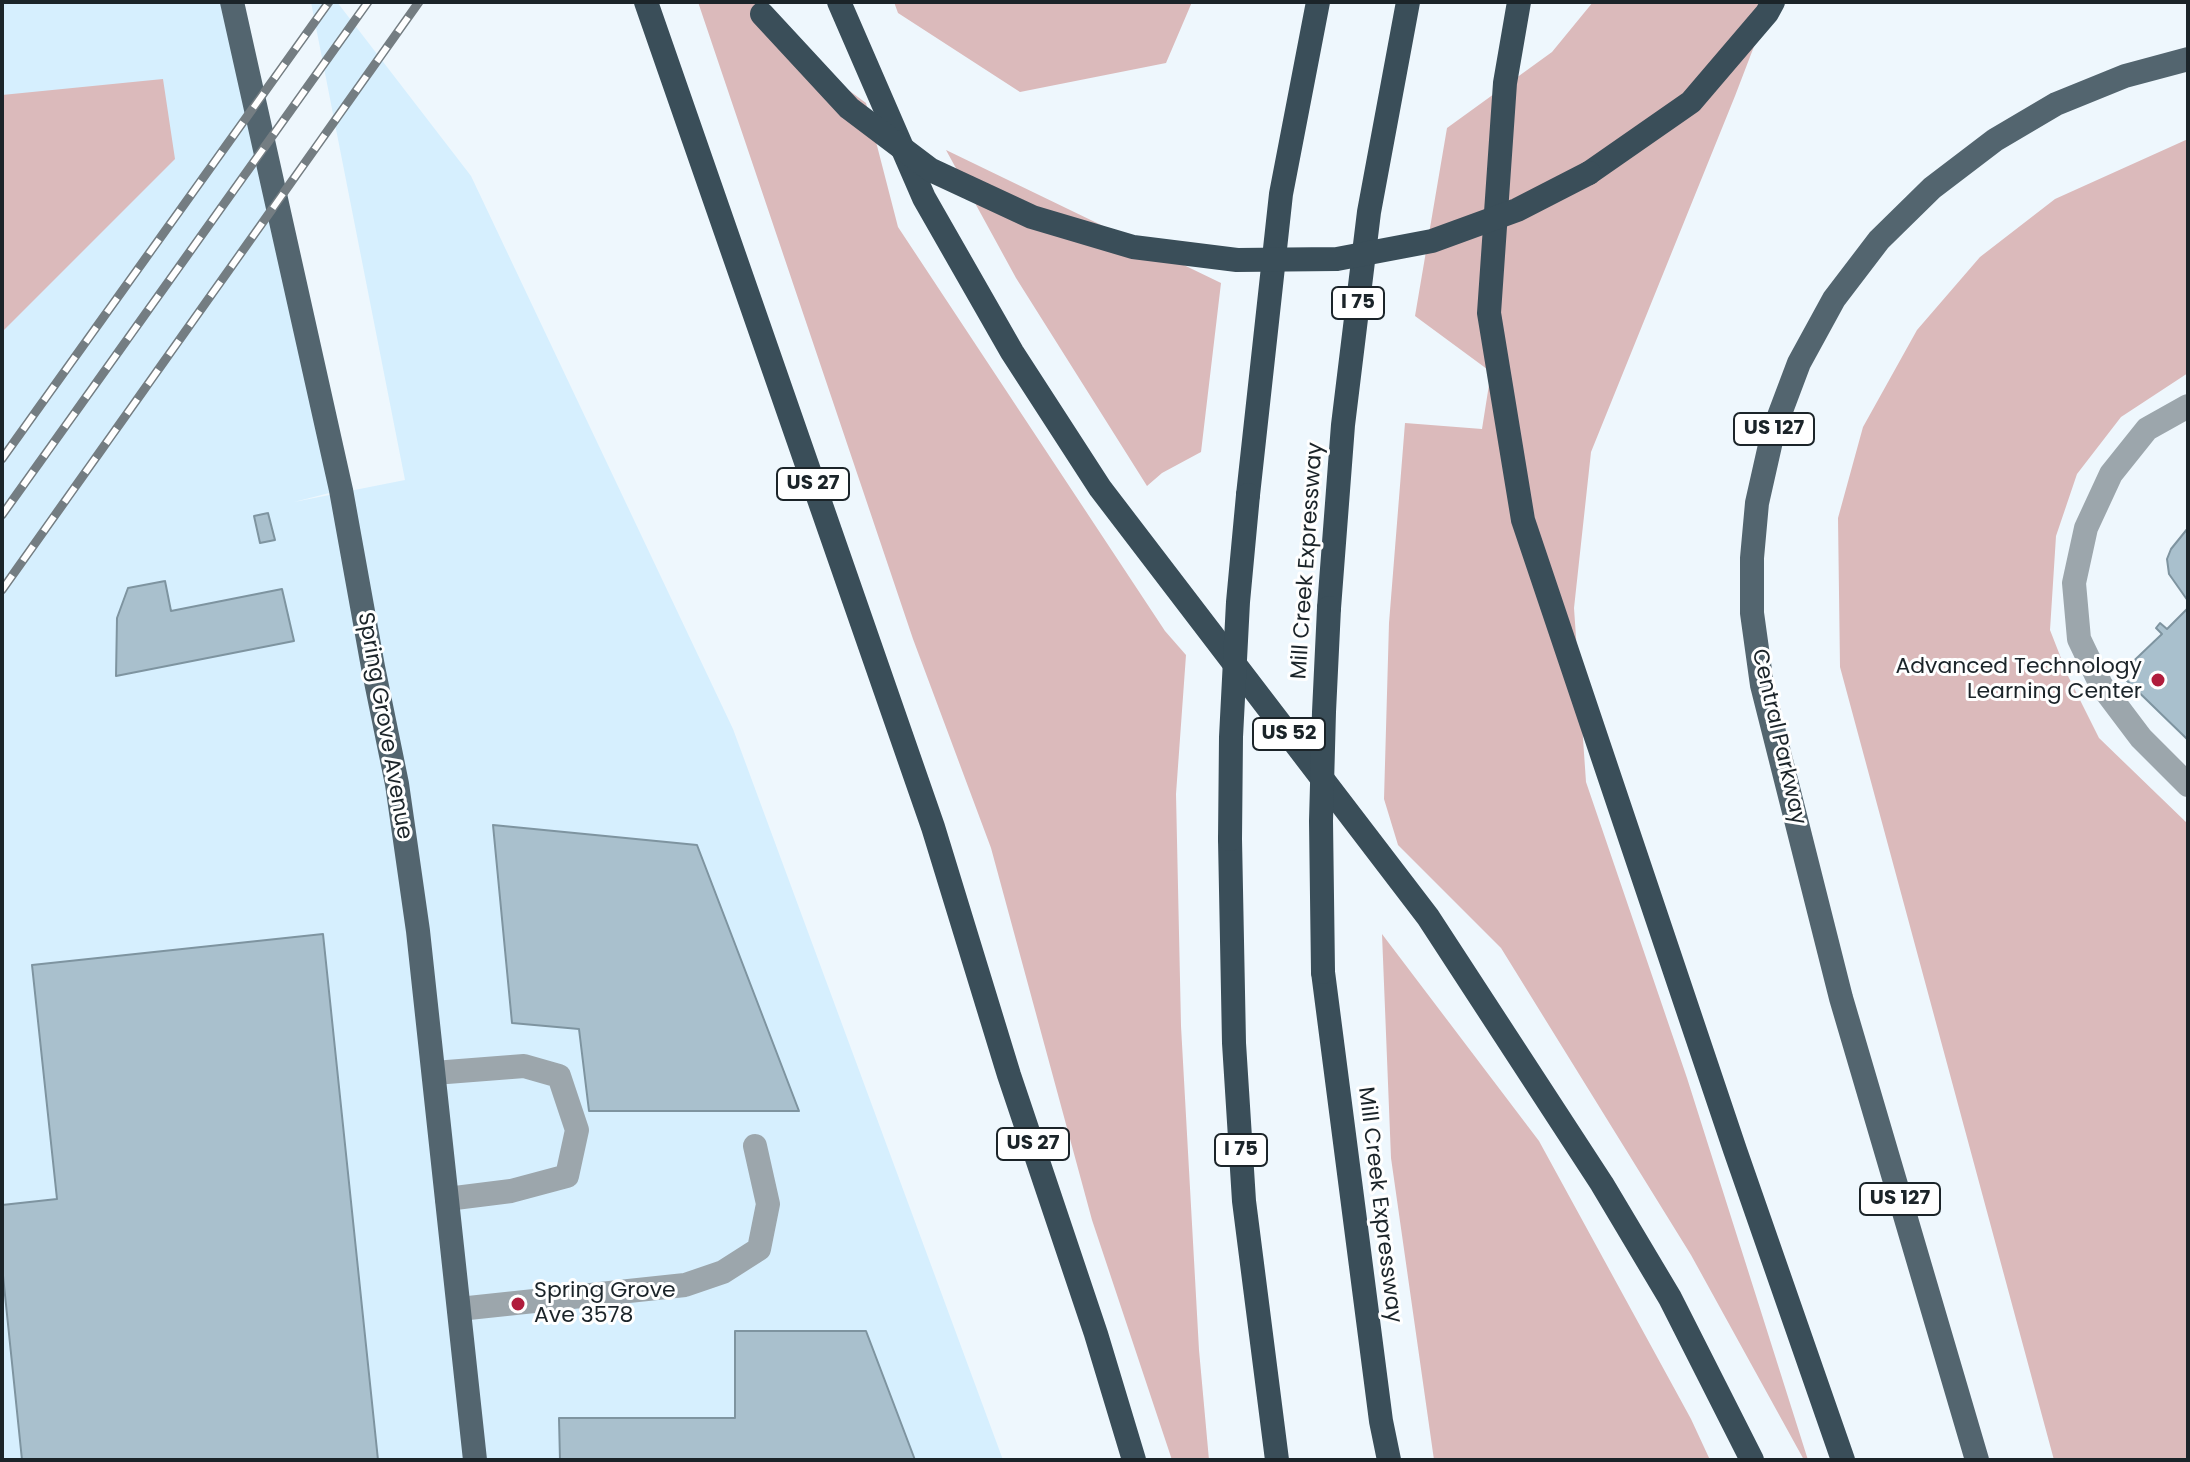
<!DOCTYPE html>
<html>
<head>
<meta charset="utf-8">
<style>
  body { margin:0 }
  #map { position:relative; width:2190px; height:1462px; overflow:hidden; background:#eef7fd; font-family:Poppins,sans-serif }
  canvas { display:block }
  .frame { position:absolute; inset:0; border:4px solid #1b2429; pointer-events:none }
</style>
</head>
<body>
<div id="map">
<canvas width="2190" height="1462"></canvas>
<div class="frame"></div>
</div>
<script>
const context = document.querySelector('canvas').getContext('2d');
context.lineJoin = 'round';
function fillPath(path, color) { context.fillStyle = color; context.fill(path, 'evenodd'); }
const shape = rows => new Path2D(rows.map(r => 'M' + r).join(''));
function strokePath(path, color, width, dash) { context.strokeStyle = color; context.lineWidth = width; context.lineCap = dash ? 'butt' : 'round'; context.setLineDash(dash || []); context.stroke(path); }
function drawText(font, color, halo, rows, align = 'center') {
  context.font = font + ' Poppins,sans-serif'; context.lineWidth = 6; context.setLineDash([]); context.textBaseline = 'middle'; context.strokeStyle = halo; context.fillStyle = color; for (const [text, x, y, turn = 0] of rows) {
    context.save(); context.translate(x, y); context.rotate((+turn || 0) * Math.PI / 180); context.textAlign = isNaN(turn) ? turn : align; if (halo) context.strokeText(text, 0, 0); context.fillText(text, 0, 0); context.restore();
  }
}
fillPath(shape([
  [2,2,232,2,341,490,294,502,405,480,311,2,337,2,471,176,733,729,1003,1460,2,1460]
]), '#d6effe');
fillPath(shape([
  [698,2,755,2,783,42,866,103,898,227,1165,631,1186,655,1176,794,1181,1026,1199,1350,1209,1460,1172,1460,1092,1220,991,848,913,639],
  [894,2,1192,2,1166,63,1020,92,898,13],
  [1593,2,1771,2,1735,96,1591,452,1574,608,1586,782,1687,1078,1808,1460,1804,1460,1691,1255,1501,948,1398,845,1384,799,1389,623,1405,423,1482,429,1491,372,1415,316,1447,128,1552,52],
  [163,79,175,159,2,332,2,95],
  [2188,139,2188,373,2121,417,2077,474,2056,536,2050,630,2068,676,2099,738,2188,824,2188,1460,2054,1460,1840,667,1838,518,1863,427,1917,330,1980,257,2055,199],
  [946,150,1221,283,1201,452,1162,473,1147,486,1016,278],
  [1382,934,1539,1141,1691,1419,1710,1460,1434,1460,1391,1158]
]), '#dbbabb');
const building = shape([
  [268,513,275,540,260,543,254,516,268,513],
  [2188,528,2188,601,2169,574,2167,559,2171,549,2188,528],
  [165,581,171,611,282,589,294,641,116,676,117,618,128,588,165,581],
  [2188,608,2188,740,2120,674,2162,634,2156,628,2160,623,2167,629,2188,608],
  [493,825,697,845,799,1111,589,1111,579,1029,512,1023,493,825],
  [323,934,378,1460,22,1460,2,1266,2,1205,57,1199,32,965,323,934],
  [735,1331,866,1331,915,1460,560,1460,559,1418,735,1418,735,1331]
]);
fillPath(building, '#a9c0cd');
strokePath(building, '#7e94a0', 2);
strokePath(shape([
  [2188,406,2147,429,2111,474,2086,528,2074,583,2079,639,2101,685,2141,738,2188,785],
  [434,1073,524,1066,559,1076,577,1130,567,1176,511,1191,447,1199],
  [459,1309,685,1285,723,1272,759,1249,768,1204,755,1146]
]), '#9ca6ac', 24);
strokePath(shape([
  [232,2,341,490,373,667,397,784,418,931,475,1460],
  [1977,1460,1841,998,1762,685,1752,613,1752,558,1757,503,1773,432,1799,363,1834,299,1879,240,1932,188,1995,140,2056,104,2125,76,2188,59]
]), '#53656f', 24);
strokePath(shape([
  [646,2,933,827,1009,1075,1096,1334,1134,1460],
  [839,2,924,198,1012,352,1100,488,1428,917,1602,1184,1670,1298,1752,1460],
  [1519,2,1505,83,1489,313,1523,520,1735,1150,1843,1460],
  [1589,173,1691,102,1767,13,1773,2],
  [1248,495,1281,194,1318,2],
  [1329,608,1343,425,1369,212,1408,2],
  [1230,839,1234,1043,1244,1201,1277,1460],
  [1323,972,1381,1421,1389,1460]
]), '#3a4e59', 24);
const rail = shape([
  [2,459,329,2],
  [2,515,368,2],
  [2,590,419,2]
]);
strokePath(rail, '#747d82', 9);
strokePath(rail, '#fff', 6, [18]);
strokePath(shape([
  [762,14,849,108,931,170,1032,217,1133,247,1237,260,1337,259,1432,241,1517,210,1589,173],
  [1230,839,1231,737,1238,602,1248,495],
  [1323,972,1321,821,1324,712,1329,608]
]), '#3a4e59', 24);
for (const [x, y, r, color] of [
  [2158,680,8,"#b01c3c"],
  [518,1304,8,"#b01c3c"]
]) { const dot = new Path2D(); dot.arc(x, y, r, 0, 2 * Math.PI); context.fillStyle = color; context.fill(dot); strokePath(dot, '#fff', 3); }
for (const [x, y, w] of [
  [1358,303,52],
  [1774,429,80],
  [813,484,72],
  [1289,734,72],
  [1033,1144,72],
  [1241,1150,52],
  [1900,1199,80]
]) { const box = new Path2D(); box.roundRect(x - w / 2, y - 16, w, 32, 6); context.fillStyle = '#fff'; context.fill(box); strokePath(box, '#1b2429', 2); }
drawText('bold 20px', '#1b2429', null, [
  ["I 75",1358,303],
  ["US 127",1774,429],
  ["US 27",813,484],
  ["US 52",1289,734],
  ["US 27",1033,1144],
  ["I 75",1241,1150],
  ["US 127",1900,1199]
]);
drawText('22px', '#1b2429', '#fff', [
  ["Mill Creek Expressway",1308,561,-86],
  ["Spring Grove Avenue",384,726,80],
  ["Central Parkway",1778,737,77],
  ["Mill Creek Expressway",1379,1205,83]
]);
drawText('22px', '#1b2429', '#fff', [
  ["Advanced Technology",2142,667],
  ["Learning Center",2142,692],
  ["Spring Grove",534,1291,"left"],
  ["Ave 3578",534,1316,"left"]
], 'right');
</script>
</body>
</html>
